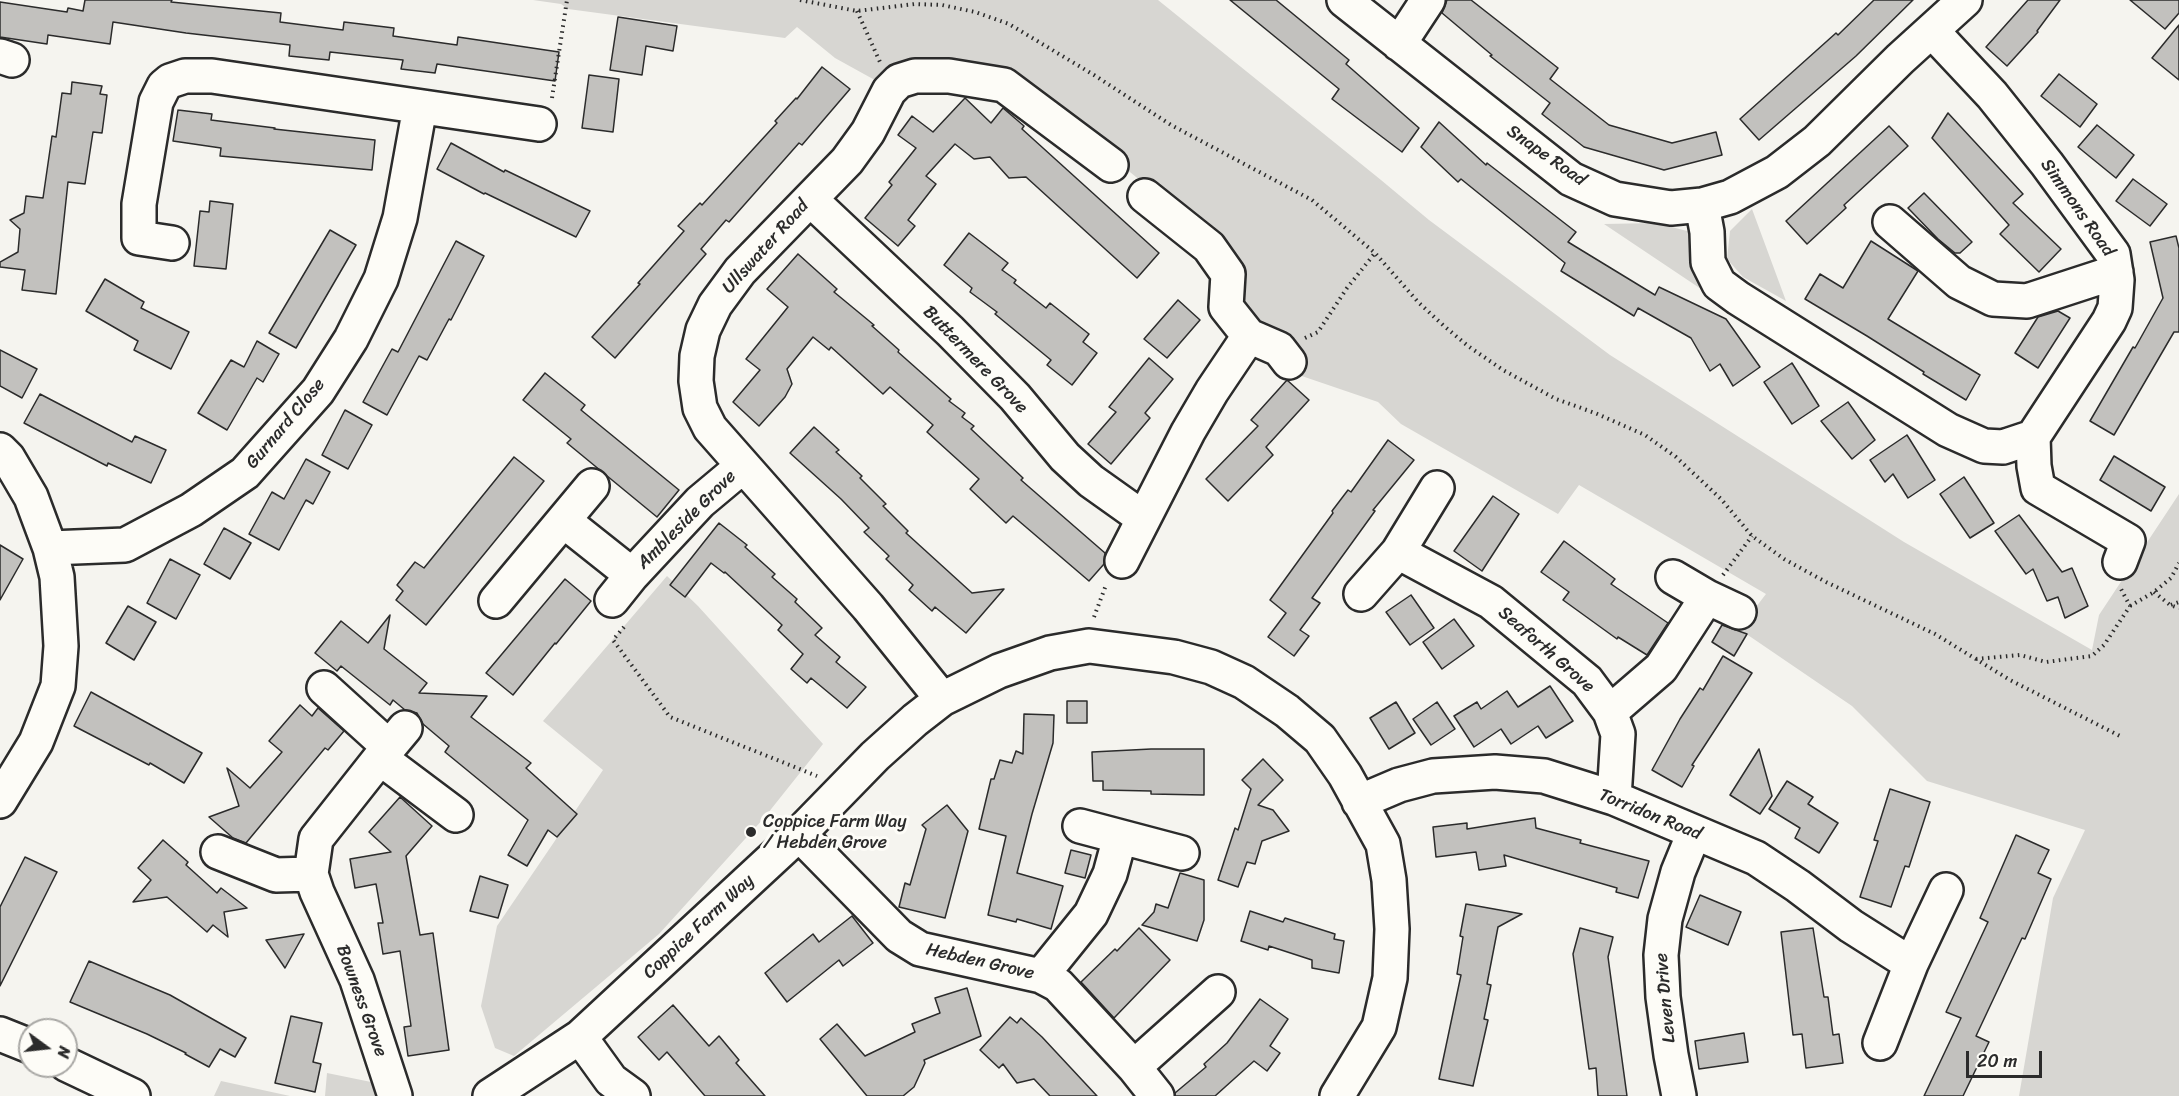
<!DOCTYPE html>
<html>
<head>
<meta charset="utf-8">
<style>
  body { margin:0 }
  #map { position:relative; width:2179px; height:1096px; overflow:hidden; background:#f5f4ef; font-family:Sriracha,sans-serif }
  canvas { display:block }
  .north { position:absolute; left:18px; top:1018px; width:60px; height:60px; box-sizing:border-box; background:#fdfcf7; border:2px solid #a9a8a5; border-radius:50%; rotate:105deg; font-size:16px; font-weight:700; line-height:24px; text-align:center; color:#2b2b2b }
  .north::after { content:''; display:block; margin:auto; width:21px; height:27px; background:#2b2b2b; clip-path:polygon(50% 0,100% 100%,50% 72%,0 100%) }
  .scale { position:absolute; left:1966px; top:1051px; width:76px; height:27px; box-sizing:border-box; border:3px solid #2b2b2b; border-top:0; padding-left:8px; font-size:18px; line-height:21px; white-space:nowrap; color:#2b2b2b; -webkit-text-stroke:4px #fdfcf7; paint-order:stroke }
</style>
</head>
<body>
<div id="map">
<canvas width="2179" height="1096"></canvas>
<div class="north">N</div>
<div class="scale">20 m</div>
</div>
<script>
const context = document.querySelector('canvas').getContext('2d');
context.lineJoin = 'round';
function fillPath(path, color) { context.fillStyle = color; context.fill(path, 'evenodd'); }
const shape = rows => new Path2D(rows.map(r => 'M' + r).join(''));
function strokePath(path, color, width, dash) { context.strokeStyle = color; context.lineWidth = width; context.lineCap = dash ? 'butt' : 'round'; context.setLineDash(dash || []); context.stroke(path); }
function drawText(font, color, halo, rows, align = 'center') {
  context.font = font + ' Sriracha,sans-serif'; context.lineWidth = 6; context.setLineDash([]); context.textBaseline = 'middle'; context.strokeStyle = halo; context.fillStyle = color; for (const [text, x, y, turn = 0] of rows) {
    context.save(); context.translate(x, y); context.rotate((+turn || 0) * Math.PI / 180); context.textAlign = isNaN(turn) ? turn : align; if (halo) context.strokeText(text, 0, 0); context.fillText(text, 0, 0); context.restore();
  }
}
fillPath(shape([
  [533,0,1158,0,1381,180,1429,220,1610,355,1904,542,2092,650,2099,615,2179,494,2179,1096,2019,1096,2053,898,2085,830,1927,781,1852,706,1739,629,1766,594,1579,485,1558,514,1401,424,1378,402,1290,372,1245,316,1218,244,1114,159,1000,73,882,84,835,58,797,27,785,38,568,9,561,4],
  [1752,209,1786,301,1743,277,1727,259,1730,231],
  [1656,223,1691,232,1713,297,1604,224],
  [667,576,698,606,823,744,764,818,659,934,514,1056,495,1048,481,1006,497,926,603,770,543,721],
  [327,1073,376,1083,375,1096,325,1096],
  [221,1081,290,1096,214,1096]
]), '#d7d6d2');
const building = shape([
  [85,0,172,0,171,2,281,13,280,22,343,30,344,22,394,28,393,36,457,45,458,37,559,52,555,81,437,64,435,73,401,69,403,60,330,52,329,60,289,56,290,45,186,33,113,22,110,44,48,35,47,44,0,37,0,2,67,12,68,8,83,11,85,0],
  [1230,0,1276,0,1349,60,1346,64,1419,128,1402,152,1332,99,1339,89,1230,0],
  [1447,0,1471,0,1558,68,1550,79,1609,125,1672,143,1716,132,1722,155,1664,170,1584,147,1542,114,1550,103,1490,56,1492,55,1442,13,1447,0],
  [1874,0,1913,0,1856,56,1759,140,1740,119,1836,33,1838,35,1874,0],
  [2028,0,2060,0,2037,31,2038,32,2007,66,1986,47,2028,0],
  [2130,0,2179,0,2179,13,2165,29,2130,0],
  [618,17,677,26,673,51,646,46,642,75,610,70,618,17],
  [2179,25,2179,80,2152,58,2179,25],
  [822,67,850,89,802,145,799,143,729,222,726,220,701,249,706,254,615,358,592,337,640,284,638,283,684,231,678,226,700,203,702,205,777,123,775,121,796,98,797,99,822,67],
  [2059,74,2097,104,2080,127,2041,96,2059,74],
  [589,75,619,79,613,132,582,128,589,75],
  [72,82,102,86,100,94,107,95,102,133,93,132,85,184,68,182,56,294,22,290,25,270,0,267,0,262,18,252,20,229,10,220,24,213,26,196,43,198,52,136,56,137,62,93,71,94,72,82],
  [965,98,991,123,1003,108,1024,126,1022,129,1159,253,1137,278,1026,177,1009,178,990,157,974,159,955,144,926,176,936,184,908,220,915,226,898,246,865,218,892,185,889,182,916,148,898,135,912,116,933,132,965,98],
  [178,110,212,114,211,120,275,128,274,129,375,140,372,170,220,156,221,148,173,141,178,110],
  [1948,113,2023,194,2013,203,2061,249,2039,272,2000,234,2009,225,1932,138,1948,113],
  [1439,122,1486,165,1487,163,1576,232,1568,242,1655,295,1659,287,1726,319,1760,367,1733,386,1720,364,1710,371,1691,338,1638,308,1634,316,1561,271,1565,263,1461,179,1458,182,1421,147,1439,122],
  [2097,125,2134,155,2116,178,2078,147,2097,125],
  [1889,126,1908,146,1844,205,1846,208,1807,244,1786,221,1889,126],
  [451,143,504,172,505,170,590,211,576,237,485,193,484,194,437,169,451,143],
  [2133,179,2167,204,2150,226,2116,201,2133,179],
  [1924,193,1972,242,1960,253,1955,253,1938,239,1908,208,1924,193],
  [210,201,233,204,226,269,194,266,200,211,209,212,210,201],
  [330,230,356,245,296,348,269,333,330,230],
  [969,233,1008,263,1002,270,1016,280,1014,283,1046,308,1050,303,1089,334,1083,342,1097,353,1072,385,1047,365,1051,360,995,314,997,312,970,292,972,288,944,265,969,233],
  [2176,236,2179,248,2179,332,2174,332,2114,435,2090,421,2133,347,2135,348,2163,298,2150,242,2176,236],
  [456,241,484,256,451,320,449,319,427,360,419,356,387,415,363,402,392,349,398,352,456,241],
  [1871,241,1918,271,1888,319,1980,375,1966,400,1923,374,1924,372,1867,336,1805,299,1820,274,1843,288,1871,241],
  [798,254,837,289,834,292,874,325,872,326,899,350,898,352,951,399,949,401,965,413,962,417,974,426,971,429,1023,478,1021,480,1105,553,1104,564,1089,581,1013,516,1006,523,970,489,979,479,927,432,933,425,890,387,883,394,831,347,829,350,813,337,787,369,792,384,785,397,759,426,733,402,760,370,746,359,788,307,767,289,798,254],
  [105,279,144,302,141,308,189,332,171,369,134,350,138,341,86,311,105,279],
  [1178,300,1200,320,1167,358,1144,339,1178,300],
  [2058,311,2070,318,2038,368,2015,353,2038,317,2058,311],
  [257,341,279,354,263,382,257,378,227,430,198,413,231,360,244,367,257,341],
  [0,350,37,369,22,398,0,386,0,350],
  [1149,358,1173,379,1145,413,1150,418,1111,464,1088,444,1116,412,1109,407,1149,358],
  [1792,363,1819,406,1792,424,1764,382,1792,363],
  [545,373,585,405,581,410,679,490,657,517,567,443,571,439,523,400,545,373],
  [1287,380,1309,400,1266,447,1273,455,1228,501,1206,479,1258,426,1251,420,1287,380],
  [40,394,132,442,135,436,166,450,151,483,108,463,107,466,24,423,40,394],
  [1848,402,1875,440,1852,459,1821,421,1848,402],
  [345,410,372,425,348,469,322,455,345,410],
  [814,427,839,450,836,452,862,476,860,478,886,504,883,506,908,531,906,533,972,593,1004,589,966,633,935,607,932,611,909,590,913,585,886,559,889,556,864,532,869,528,841,499,790,453,814,427],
  [1907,435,1935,480,1908,498,1893,474,1885,482,1870,460,1907,435],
  [1388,440,1414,460,1373,510,1375,511,1312,598,1320,603,1300,630,1309,636,1294,656,1268,637,1286,613,1270,600,1333,513,1332,511,1348,490,1351,492,1388,440],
  [2114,456,2165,487,2151,511,2100,480,2114,456],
  [514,457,544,481,426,625,396,600,403,591,397,585,415,562,424,568,514,457],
  [306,459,330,472,313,504,306,500,279,550,249,534,272,492,284,499,306,459],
  [1964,477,1994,523,1970,538,1940,494,1964,477],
  [1493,496,1519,514,1482,571,1454,551,1493,496],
  [2019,515,2062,572,2072,568,2088,606,2065,618,2058,597,2047,601,2033,569,2026,574,1995,531,2019,515],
  [719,523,747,545,745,547,775,574,772,577,797,599,795,602,822,628,815,635,840,657,836,662,866,687,847,708,811,678,807,683,791,669,803,654,778,630,782,625,725,572,724,573,711,563,685,597,670,585,719,523],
  [224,528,251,543,230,579,204,564,224,528],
  [1564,541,1615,579,1611,584,1668,623,1647,655,1618,637,1617,639,1563,600,1569,592,1541,572,1564,541],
  [0,545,23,559,0,600,0,545],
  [170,559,200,575,176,619,147,603,170,559],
  [565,579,591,601,556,644,555,643,513,695,486,673,565,579],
  [1411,595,1434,628,1410,645,1386,612,1411,595],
  [128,606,156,622,134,660,106,643,128,606],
  [390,615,384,649,427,683,419,693,487,696,471,717,531,763,526,768,577,814,557,837,548,830,527,866,508,855,528,820,445,752,449,746,423,724,417,713,405,710,393,700,390,705,341,666,337,671,315,653,341,621,368,643,390,615],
  [1454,619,1474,646,1442,669,1423,642,1454,619],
  [1722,625,1747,634,1734,656,1712,642,1722,625],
  [1723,656,1752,673,1692,765,1694,766,1682,787,1652,770,1680,719,1700,688,1703,690,1723,656],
  [1550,686,1573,721,1546,738,1538,726,1511,744,1501,729,1474,747,1454,716,1477,702,1481,709,1507,691,1518,707,1550,686],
  [91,692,202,753,184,783,150,763,149,765,74,726,91,692],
  [1067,701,1087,701,1087,723,1067,723,1067,701],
  [1396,702,1415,733,1389,749,1370,718,1396,702],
  [1437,702,1455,729,1431,745,1413,719,1437,702],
  [300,705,312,716,318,708,344,731,328,750,325,748,246,843,233,838,209,817,239,806,227,768,250,788,282,752,269,741,300,705],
  [1024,714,1054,715,1053,743,1032,814,1017,873,1063,886,1051,929,1017,919,1016,922,988,915,1006,836,979,829,991,779,994,779,1000,760,1012,763,1016,751,1023,754,1024,714],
  [1151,749,1204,749,1204,795,1151,794,1151,791,1103,790,1103,781,1093,781,1092,752,1151,749],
  [1759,749,1772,796,1760,814,1730,795,1759,749],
  [1263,759,1283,780,1258,805,1273,810,1289,831,1262,841,1255,864,1247,862,1238,887,1218,880,1235,828,1238,830,1251,789,1242,780,1263,759],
  [1787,781,1813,797,1808,804,1838,823,1819,853,1795,838,1800,828,1769,809,1787,781],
  [1890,789,1930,802,1909,867,1905,866,1891,907,1860,897,1878,841,1874,840,1890,789],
  [400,797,432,826,406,856,420,935,433,933,449,1050,408,1056,404,1027,411,1026,400,951,383,954,378,923,383,923,376,884,355,888,350,859,391,852,369,832,400,797],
  [947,805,968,831,945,918,899,907,905,883,910,885,926,829,922,825,947,805],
  [1535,818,1536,828,1581,840,1580,843,1649,861,1638,898,1616,892,1617,888,1504,855,1506,866,1479,870,1476,852,1436,857,1433,827,1467,823,1467,829,1535,818],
  [2016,835,2049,850,2038,873,2051,879,2025,939,2022,938,1976,1036,1989,1042,1963,1096,1924,1096,1961,1018,1946,1012,1988,922,1980,918,2016,835],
  [163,840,188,862,186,865,217,893,221,888,247,908,224,912,228,937,213,925,207,932,167,897,133,902,151,880,138,868,163,840],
  [1071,850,1091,855,1085,878,1065,873,1071,850],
  [25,857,57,872,0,986,0,907,25,857],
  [1180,873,1204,880,1204,920,1197,941,1142,925,1154,912,1156,904,1168,908,1180,873],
  [480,876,508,885,498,918,470,911,480,876],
  [1700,895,1741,912,1728,945,1686,927,1700,895],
  [1466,904,1522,914,1498,927,1487,984,1491,985,1484,1019,1488,1020,1473,1086,1439,1079,1461,975,1457,974,1463,937,1460,936,1466,904],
  [1250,911,1283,922,1285,918,1335,934,1334,939,1344,941,1339,973,1312,968,1312,960,1269,946,1268,950,1241,941,1250,911],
  [852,916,873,943,843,966,839,960,787,1002,765,973,813,934,819,942,852,916],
  [1139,928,1170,960,1114,1018,1081,982,1115,949,1117,951,1139,928],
  [1580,928,1613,937,1608,957,1627,1096,1598,1096,1596,1068,1589,1069,1573,954,1580,928],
  [1813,928,1824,997,1828,997,1833,1035,1839,1034,1843,1063,1806,1068,1802,1034,1793,1035,1781,932,1813,928],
  [304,934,285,968,266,940,304,934],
  [89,961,170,995,246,1038,235,1057,220,1049,209,1067,185,1054,186,1053,147,1034,70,1002,89,961],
  [967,988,981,1036,924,1060,925,1063,914,1087,903,1096,867,1096,820,1039,837,1024,865,1056,915,1032,912,1024,940,1013,935,998,967,988],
  [1260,999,1288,1019,1270,1046,1280,1053,1267,1071,1254,1061,1215,1096,1175,1096,1175,1093,1206,1067,1204,1064,1227,1043,1260,999],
  [673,1005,709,1046,719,1036,739,1060,736,1063,765,1096,705,1096,667,1052,659,1060,638,1037,673,1005],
  [291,1016,322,1023,313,1062,321,1064,315,1092,275,1083,291,1016],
  [1010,1017,1017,1023,1021,1018,1042,1037,1097,1096,1050,1096,1034,1079,1017,1083,1003,1064,999,1068,980,1050,1010,1017],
  [1744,1033,1748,1062,1699,1069,1695,1041,1744,1033]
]);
fillPath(building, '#c2c1be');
strokePath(building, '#2b2b2b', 1.5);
const minor = shape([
  [1344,0,1571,179,1615,199,1671,208,1702,205,1730,197,1777,172,1817,141,1900,59,1965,0],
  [1399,44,1428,0],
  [0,56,12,60],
  [1145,196,1209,247,1228,274,1226,307,1249,336,1279,349,1289,362],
  [810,199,950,331,1015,397,1065,457,1091,481,1143,518],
  [1702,205,1707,232,1708,262,1719,284,1738,298,1948,430,1984,446,2003,447,2033,437,2109,321,2115,308,2117,280,2113,254,2047,164,1992,95,1932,31],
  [1890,222,1959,282,1993,299,2027,301,2116,272],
  [172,243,139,238,139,204,156,102,164,86,170,81,185,76,212,76,539,124],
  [2033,437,2034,466,2038,488,2128,541,2120,562],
  [0,450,8,458,31,497,50,548,57,577,61,646,58,686,36,742,0,801],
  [564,521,632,575],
  [50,548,125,545,191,510,245,473,318,391,351,339,381,279,400,218,420,107],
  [1398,552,1491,602,1587,681,1610,712,1618,734,1614,798],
  [1122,561,1188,432,1212,391,1249,336],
  [1673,577,1707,597,1739,612],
  [1361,594,1398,552,1437,488],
  [612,600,632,575,700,502,743,466],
  [496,601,592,486],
  [324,688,389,747],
  [942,699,868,607,710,428,700,408,696,381,697,356,703,330,715,305,740,271,847,161,868,132,889,91,899,81,915,76,949,76,1004,85,1111,165],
  [1610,712,1661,668,1707,597],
  [405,728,380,758,456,815],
  [380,758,316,839,311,874,317,892,357,980,395,1096],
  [1359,802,1399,785,1433,776,1495,772,1544,776,1614,798,1756,858,1798,886,1851,926,1911,964],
  [1080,826,1182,853],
  [799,834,899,936,920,949,1041,976,1058,985,1134,1067,1157,1096],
  [218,852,276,875,311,874],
  [1041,976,1091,914,1110,874,1120,837],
  [0,1034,30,1046],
  [580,1037,611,1080,633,1096],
  [1880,1043,1911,964,1946,890],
  [66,1064,133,1096],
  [1134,1067,1218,992],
  [490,1096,580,1037,799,834,875,756,915,720,942,699,999,671,1050,653,1089,646,1174,657,1211,667,1244,682,1287,711,1320,739,1345,775,1383,844,1389,880,1392,929,1390,978,1379,1027,1337,1096],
  [1679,1096,1671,1055,1663,997,1661,955,1665,919,1678,872,1694,833]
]);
strokePath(minor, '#2b2b2b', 38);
strokePath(shape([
  [800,0,857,11,915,4,942,5,975,12,1009,24,1094,75,1171,125,1312,200,1375,253,1418,302,1444,326,1468,346,1503,370,1556,399,1595,413,1645,435,1676,457,1721,499,1752,536,1784,559,1826,582,1935,634,2010,680,2120,736],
  [857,11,880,62],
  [552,98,567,0],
  [1305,338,1318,332,1347,288,1375,253],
  [1723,575,1752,536],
  [2154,592,2170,605,2179,608],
  [2171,605,2179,602],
  [2130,606,2154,592,2171,578,2179,563],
  [1094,617,1106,585],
  [624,627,613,640,670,717,817,776],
  [1976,659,2020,655,2046,662,2092,656,2104,645,2130,606,2121,589]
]), '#2b2b2b', 4, [1.5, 4.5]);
strokePath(minor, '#fdfcf7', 33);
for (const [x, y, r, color] of [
  [751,832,6,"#2b2b2b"]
]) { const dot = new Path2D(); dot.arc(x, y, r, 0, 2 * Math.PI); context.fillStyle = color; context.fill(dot); strokePath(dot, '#fdfcf7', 2); }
drawText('18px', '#2b2b2b', '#fdfcf7', [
  ["Snape Road",1546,156,35],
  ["Simmons Road",2077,208,55],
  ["Ullswater Road",766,247,-48],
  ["Buttermere Grove",975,360,46],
  ["Gurnard Close",286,424,-50],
  ["Ambleside Grove",687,520,-45],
  ["Seaforth Grove",1546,650,41],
  ["Torridon Road",1650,815,22],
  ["Coppice Farm Way",699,927,-43],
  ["Hebden Grove",980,962,13],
  ["Leven Drive",1666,998,-95],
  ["Bowness Grove",361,1001,70]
]);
drawText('18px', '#2b2b2b', '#fdfcf7', [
  ["Coppice Farm Way",763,822],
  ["/ Hebden Grove",763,843]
], 'left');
</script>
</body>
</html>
